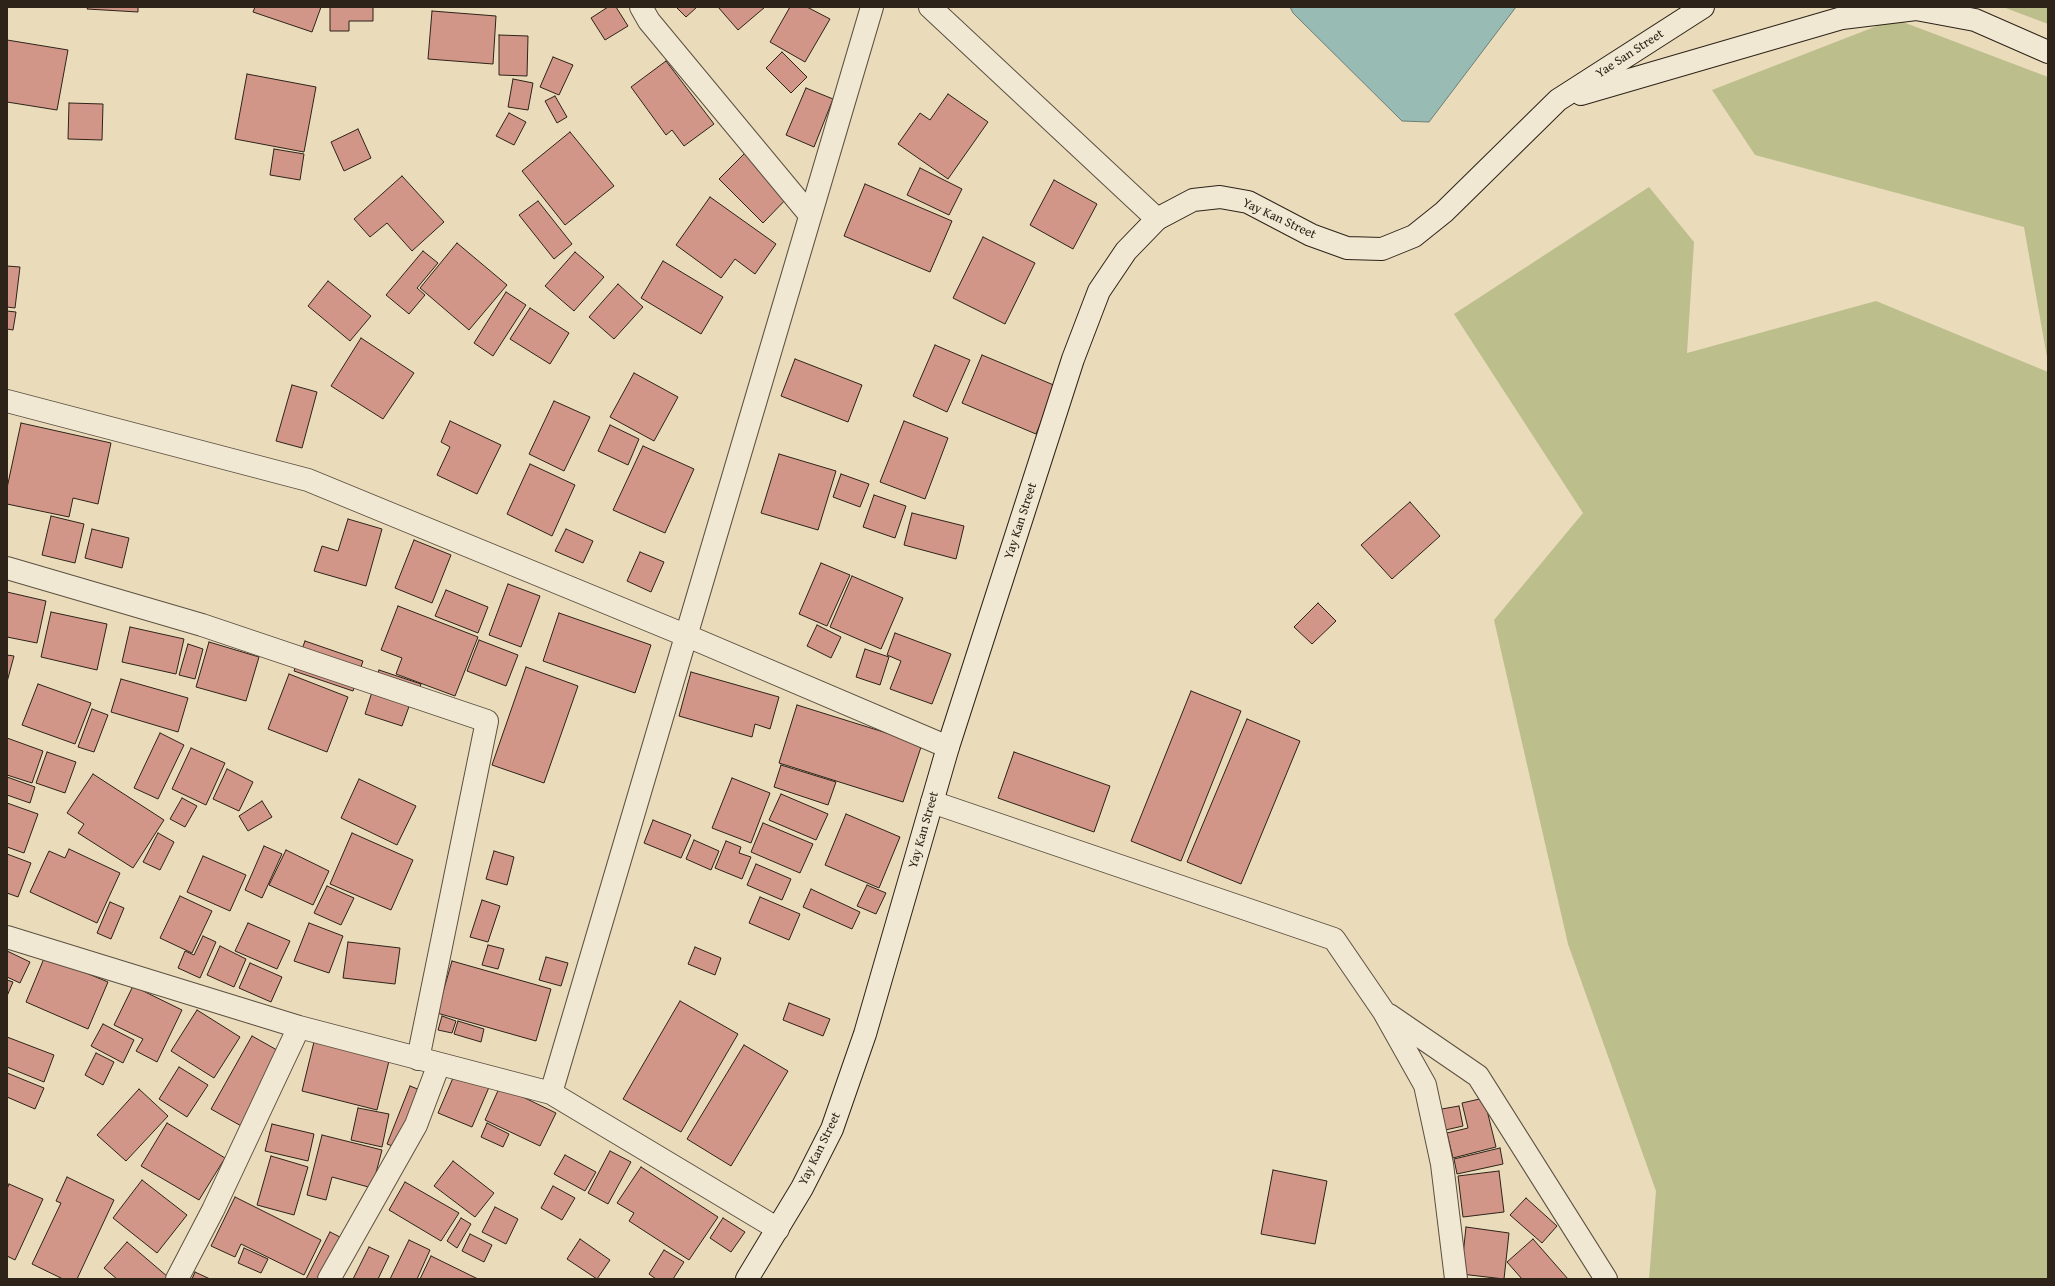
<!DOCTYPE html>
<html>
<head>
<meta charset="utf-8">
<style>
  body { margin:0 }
  #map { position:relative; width:2055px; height:1286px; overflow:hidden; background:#eadbbb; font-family:"Gentium Book Plus",serif }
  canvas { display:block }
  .frame { position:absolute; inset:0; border:8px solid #2d2318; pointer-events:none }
</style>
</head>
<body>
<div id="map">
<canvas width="2055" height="1286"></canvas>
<div class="frame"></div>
</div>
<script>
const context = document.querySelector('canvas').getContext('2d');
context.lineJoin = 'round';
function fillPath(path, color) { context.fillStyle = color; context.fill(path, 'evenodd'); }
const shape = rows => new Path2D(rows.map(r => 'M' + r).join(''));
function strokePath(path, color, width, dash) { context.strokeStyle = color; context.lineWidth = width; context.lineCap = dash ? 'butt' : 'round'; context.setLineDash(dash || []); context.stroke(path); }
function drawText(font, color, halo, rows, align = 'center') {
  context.font = font + ' "Gentium Book Plus",serif'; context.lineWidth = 3; context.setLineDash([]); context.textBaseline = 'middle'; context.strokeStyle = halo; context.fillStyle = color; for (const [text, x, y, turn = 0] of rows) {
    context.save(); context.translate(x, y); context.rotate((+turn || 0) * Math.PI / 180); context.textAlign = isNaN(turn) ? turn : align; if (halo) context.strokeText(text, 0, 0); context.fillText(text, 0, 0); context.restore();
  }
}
fillPath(shape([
  [2003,7,2048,7,2048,24],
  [1895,19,2048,77,2048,363,2024,227,1755,155,1712,90],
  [1649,187,1694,242,1687,353,1876,301,2048,372,2048,1279,1649,1279,1656,1191,1568,944,1494,620,1583,513,1454,314]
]), '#bcbe8c');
const water = shape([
  [1290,7,1516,7,1429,122,1402,121,1293,13,1290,7]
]);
fillPath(water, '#98bbb3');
strokePath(water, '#6d7e75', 1);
const building = shape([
  [88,7,138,7,138,12,87,9,88,7],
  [255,7,321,7,312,32,253,12,255,7],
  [330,7,373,7,373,21,349,21,349,31,330,31,330,7],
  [608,7,616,7,628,26,605,40,591,18,608,7],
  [676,7,697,7,686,17,676,7],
  [718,7,765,7,738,30,718,7],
  [790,7,807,7,830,19,805,62,770,42,790,7],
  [432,11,496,16,493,64,428,59,432,11],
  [499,35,528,36,527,76,499,75,499,35],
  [7,40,68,50,57,110,7,102,7,40],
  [782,52,807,77,791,93,766,68,782,52],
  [553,57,573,65,559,95,540,87,553,57],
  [666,61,714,124,684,146,672,130,666,135,631,87,666,61],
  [247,74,316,87,304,152,235,139,247,74],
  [513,79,533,83,528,110,508,107,513,79],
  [806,88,833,99,814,147,786,135,806,88],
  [948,94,988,122,948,179,898,144,920,113,930,120,948,94],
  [555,96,567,117,557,123,545,101,555,96],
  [69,103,103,104,102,140,68,139,69,103],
  [509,113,526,122,514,145,496,136,509,113],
  [358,129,371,158,344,171,331,142,358,129],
  [570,132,614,186,565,225,522,171,570,132],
  [274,149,304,154,300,180,270,175,274,149],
  [747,151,791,194,763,223,719,179,747,151],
  [920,168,962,189,949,215,907,195,920,168],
  [402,176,444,222,412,251,387,223,370,237,354,219,402,176],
  [1054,180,1097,204,1073,249,1030,225,1054,180],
  [865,184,952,221,930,272,844,236,865,184],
  [710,197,776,244,755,274,735,259,721,278,676,245,710,197],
  [538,201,572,244,554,259,519,215,538,201],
  [983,237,1035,263,1005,324,953,298,983,237],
  [457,243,507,285,469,330,420,288,457,243],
  [423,251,438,263,417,288,425,295,409,314,386,295,423,251],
  [575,252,604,277,574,311,545,286,575,252],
  [663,261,723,297,701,334,641,298,663,261],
  [7,266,20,267,15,308,7,307,7,266],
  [328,281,371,316,350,341,308,306,328,281],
  [618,284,643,307,614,339,589,317,618,284],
  [506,292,526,305,493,356,474,343,506,292],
  [530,308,569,333,550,364,510,339,530,308],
  [7,311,16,312,13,330,7,329,7,311],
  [361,338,414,373,383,419,331,386,361,338],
  [935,345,970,360,947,412,913,396,935,345],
  [982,355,1056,386,1036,434,962,403,982,355],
  [795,359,862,385,848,422,781,396,795,359],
  [634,373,678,397,654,441,610,417,634,373],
  [292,385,317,392,302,448,276,441,292,385],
  [554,401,590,417,564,471,529,454,554,401],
  [450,421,501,445,477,494,437,475,450,447,441,442,450,421],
  [904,421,948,438,925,499,880,482,904,421],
  [21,423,111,443,98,504,73,498,69,517,7,504,7,488,21,423],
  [610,425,639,439,628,465,598,451,610,425],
  [643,446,694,469,665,533,613,510,643,446],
  [779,454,836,471,818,530,761,513,779,454],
  [530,464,575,485,552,536,507,514,530,464],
  [841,474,869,484,860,507,833,497,841,474],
  [874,495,906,506,895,538,863,527,874,495],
  [1410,502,1440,536,1392,579,1361,545,1410,502],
  [912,513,964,526,956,559,904,545,912,513],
  [51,516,84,524,75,563,42,555,51,516],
  [348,519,382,529,366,586,314,571,322,546,338,551,348,519],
  [92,529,129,538,122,568,85,558,92,529],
  [566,529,593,541,583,563,555,551,566,529],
  [414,540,451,555,432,603,395,588,414,540],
  [640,552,664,562,651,592,627,581,640,552],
  [821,563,850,575,827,626,799,614,821,563],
  [852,576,903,598,881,649,830,627,852,576],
  [508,584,540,596,521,647,489,635,508,584],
  [446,590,488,607,478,633,435,616,446,590],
  [7,592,46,601,37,643,7,637,7,592],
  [1318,603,1336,621,1312,644,1294,627,1318,603],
  [398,606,478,637,455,696,396,674,402,658,381,650,398,606],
  [51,612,107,624,97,670,41,657,51,612],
  [559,613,651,645,635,693,543,661,559,613],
  [817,625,841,637,831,658,807,646,817,625],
  [130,627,184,639,176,674,122,662,130,627],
  [895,633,951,654,932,704,890,689,901,661,887,655,895,633],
  [479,640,518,655,506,686,467,671,479,640],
  [305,641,363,661,353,691,294,671,305,641],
  [209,642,259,657,246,701,196,687,209,642],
  [188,644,203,649,195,679,179,675,188,644],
  [865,649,889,657,880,685,856,677,865,649],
  [7,655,14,656,7,682,7,655],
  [526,667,578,686,544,783,492,765,526,667],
  [379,670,421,684,415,702,411,701,402,726,365,714,379,670],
  [691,672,779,697,770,729,755,724,752,737,679,716,691,672],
  [289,674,348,697,327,752,268,729,289,674],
  [121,679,188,698,178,732,111,712,121,679],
  [38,684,91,703,75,744,22,725,38,684],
  [1191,691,1241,711,1181,861,1131,841,1191,691],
  [797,705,922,744,903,802,779,763,797,705],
  [92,709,108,715,94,752,78,747,92,709],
  [1247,719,1300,741,1241,884,1187,862,1247,719],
  [160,733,184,745,158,799,134,788,160,733],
  [7,738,43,751,32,783,7,775,7,738],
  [191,748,225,763,206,805,172,789,191,748],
  [47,752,76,762,65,793,36,783,47,752],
  [1014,752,1110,786,1094,832,998,798,1014,752],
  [781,765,836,782,828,805,774,787,781,765],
  [227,769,253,782,239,811,213,799,227,769],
  [93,774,164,820,133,868,78,833,84,824,67,813,93,774],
  [7,777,35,787,30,803,7,795,7,777],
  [732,778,770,793,751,843,712,828,732,778],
  [359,779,416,806,397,845,341,818,359,779],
  [781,794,828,814,816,840,769,820,781,794],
  [182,798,197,806,185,827,170,819,182,798],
  [262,801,272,817,248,831,239,816,262,801],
  [7,803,38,814,24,853,7,847,7,803],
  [846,814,900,837,879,888,825,865,846,814],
  [653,820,691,835,681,858,644,843,653,820],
  [763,823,813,844,800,873,751,852,763,823],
  [158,833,174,842,160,870,143,862,158,833],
  [352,833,413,860,391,910,330,884,352,833],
  [694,840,719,851,711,870,686,859,694,840],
  [726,841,741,847,739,853,751,857,742,879,715,868,726,841],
  [264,846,282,854,262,898,245,890,264,846],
  [69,849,120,873,97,923,30,892,49,851,65,858,69,849],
  [286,850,329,871,313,905,269,885,286,850],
  [494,851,514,857,507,885,486,879,494,851],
  [7,854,31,863,18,897,7,893,7,854],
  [203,856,246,875,230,911,187,892,203,856],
  [756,864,791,879,782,900,747,885,756,864],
  [867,885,886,893,876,914,857,906,867,885],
  [327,886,354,898,341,925,314,913,327,886],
  [811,889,860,912,852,929,803,907,811,889],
  [180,896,212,911,192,953,160,938,180,896],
  [760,897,800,914,789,940,749,923,760,897],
  [482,900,500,906,488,942,470,937,482,900],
  [110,902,124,908,111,939,97,933,110,902],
  [248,923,290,941,277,969,235,951,248,923],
  [309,923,343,936,329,973,294,961,309,923],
  [203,936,216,942,200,978,178,968,185,951,194,955,203,936],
  [348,942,400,948,395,984,343,978,348,942],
  [488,945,504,949,498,969,482,965,488,945],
  [220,946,246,959,234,987,207,975,220,946],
  [695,947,721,958,715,975,688,964,695,947],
  [7,951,30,962,20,983,7,977,7,951],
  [45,956,108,982,88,1029,26,1002,45,956],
  [546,957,568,963,561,986,539,980,546,957],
  [452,961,551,989,536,1041,437,1013,452,961],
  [250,963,282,977,271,1002,239,988,250,963],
  [7,980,13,982,7,996,7,980],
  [133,986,182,1010,157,1062,136,1051,143,1039,114,1025,133,986],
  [680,1001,738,1034,681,1132,623,1099,680,1001],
  [789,1003,830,1019,823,1036,783,1020,789,1003],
  [197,1010,240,1037,214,1078,171,1051,197,1010],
  [442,1016,456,1021,452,1033,438,1030,442,1016],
  [458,1021,484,1029,481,1042,454,1034,458,1021],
  [103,1024,134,1040,123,1063,91,1046,103,1024],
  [252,1036,284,1054,243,1127,211,1109,252,1036],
  [7,1037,54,1055,44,1082,7,1067,7,1037],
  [314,1042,389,1061,377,1110,302,1091,314,1042],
  [744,1045,788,1071,731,1166,687,1139,744,1045],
  [96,1053,114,1062,103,1085,85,1075,96,1053],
  [179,1067,208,1085,187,1117,159,1099,179,1067],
  [456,1071,490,1085,472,1127,438,1113,456,1071],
  [7,1073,44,1088,35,1109,7,1097,7,1073],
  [410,1086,420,1090,398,1148,387,1144,410,1086],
  [500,1086,556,1113,540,1146,485,1120,500,1086],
  [139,1089,168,1116,126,1161,97,1135,139,1089],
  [1484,1098,1496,1147,1453,1158,1447,1133,1468,1128,1462,1103,1484,1098],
  [1459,1106,1463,1126,1441,1131,1436,1110,1459,1106],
  [358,1108,389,1114,382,1147,351,1140,358,1108],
  [167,1123,225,1158,199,1200,141,1166,167,1123],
  [487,1123,509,1134,503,1147,481,1137,487,1123],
  [272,1124,314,1134,308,1161,265,1151,272,1124],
  [322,1135,382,1150,372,1188,332,1177,326,1200,307,1195,322,1135],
  [1500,1148,1503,1164,1457,1174,1454,1159,1500,1148],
  [610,1151,631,1162,608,1204,588,1193,610,1151],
  [565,1155,596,1172,585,1191,554,1174,565,1155],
  [271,1156,308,1167,294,1215,257,1205,271,1156],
  [453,1161,494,1193,475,1217,434,1186,453,1161],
  [641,1167,718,1217,689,1260,629,1221,634,1213,617,1203,641,1167],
  [1273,1170,1327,1181,1315,1244,1261,1234,1273,1170],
  [1499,1171,1504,1212,1463,1217,1458,1176,1499,1171],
  [67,1177,114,1200,77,1279,63,1279,32,1264,61,1203,56,1201,67,1177],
  [142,1180,187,1215,157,1253,113,1218,142,1180],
  [405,1182,459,1213,441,1241,389,1210,405,1182],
  [9,1184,43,1199,15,1260,7,1256,7,1189,9,1184],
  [553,1186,575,1198,562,1220,541,1208,553,1186],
  [235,1197,321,1240,304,1275,241,1244,235,1257,211,1246,235,1197],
  [1526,1198,1557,1226,1542,1243,1510,1215,1526,1198],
  [495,1207,518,1219,506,1244,482,1232,495,1207],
  [461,1218,471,1224,457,1248,447,1241,461,1218],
  [723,1218,745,1232,731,1252,710,1238,723,1218],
  [1466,1227,1509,1233,1504,1279,1461,1274,1466,1227],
  [330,1232,340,1237,318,1279,306,1279,330,1232],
  [470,1234,492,1245,484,1262,462,1251,470,1234],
  [580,1239,610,1260,597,1279,567,1259,580,1239],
  [1533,1239,1568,1279,1522,1279,1507,1262,1533,1239],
  [409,1240,430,1250,417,1279,390,1279,409,1240],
  [127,1242,168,1277,166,1279,117,1279,104,1268,127,1242],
  [369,1247,389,1256,378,1279,353,1279,369,1247],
  [244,1248,268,1259,261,1273,238,1263,244,1248],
  [664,1250,684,1262,673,1279,656,1279,649,1274,664,1250],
  [431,1256,478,1279,420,1279,431,1256],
  [195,1272,210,1279,192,1279,195,1272]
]);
fillPath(building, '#d29689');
strokePath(building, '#2d2318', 1);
const minor = shape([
  [641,7,649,21,810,215],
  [930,7,1157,219],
  [7,401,308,480,685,635,948,747],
  [7,568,202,625,487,721,418,1059],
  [932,802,1334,939,1384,1012,1425,1085,1442,1164,1456,1279],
  [7,937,299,1027,551,1093,778,1229],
  [1389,1015,1478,1076,1606,1279],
  [551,1093,872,7],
  [177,1279,213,1210,299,1027],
  [329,1279,416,1125,439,1064]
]);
const secondary = shape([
  [1581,94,1842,18,1916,9,1975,20,2048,52],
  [747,1279,802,1188,832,1129,865,1034,948,747,1073,359,1099,291,1126,251,1157,219,1193,200,1220,197,1248,202,1311,235,1347,248,1382,249,1414,236,1444,212,1558,100,1703,7]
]);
strokePath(minor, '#5c5141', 24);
strokePath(secondary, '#2d2318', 24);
strokePath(minor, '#f1e8d3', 22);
strokePath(secondary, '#f1e8d3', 22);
drawText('13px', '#2d2318', '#f1e8d3', [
  ["Yae San Street",1630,54,-33],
  ["Yay Kan Street",1279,219,25],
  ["Yay Kan Street",1021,521,-72],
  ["Yay Kan Street",924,830,-74],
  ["Yay Kan Street",820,1149,-64]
]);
</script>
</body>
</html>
